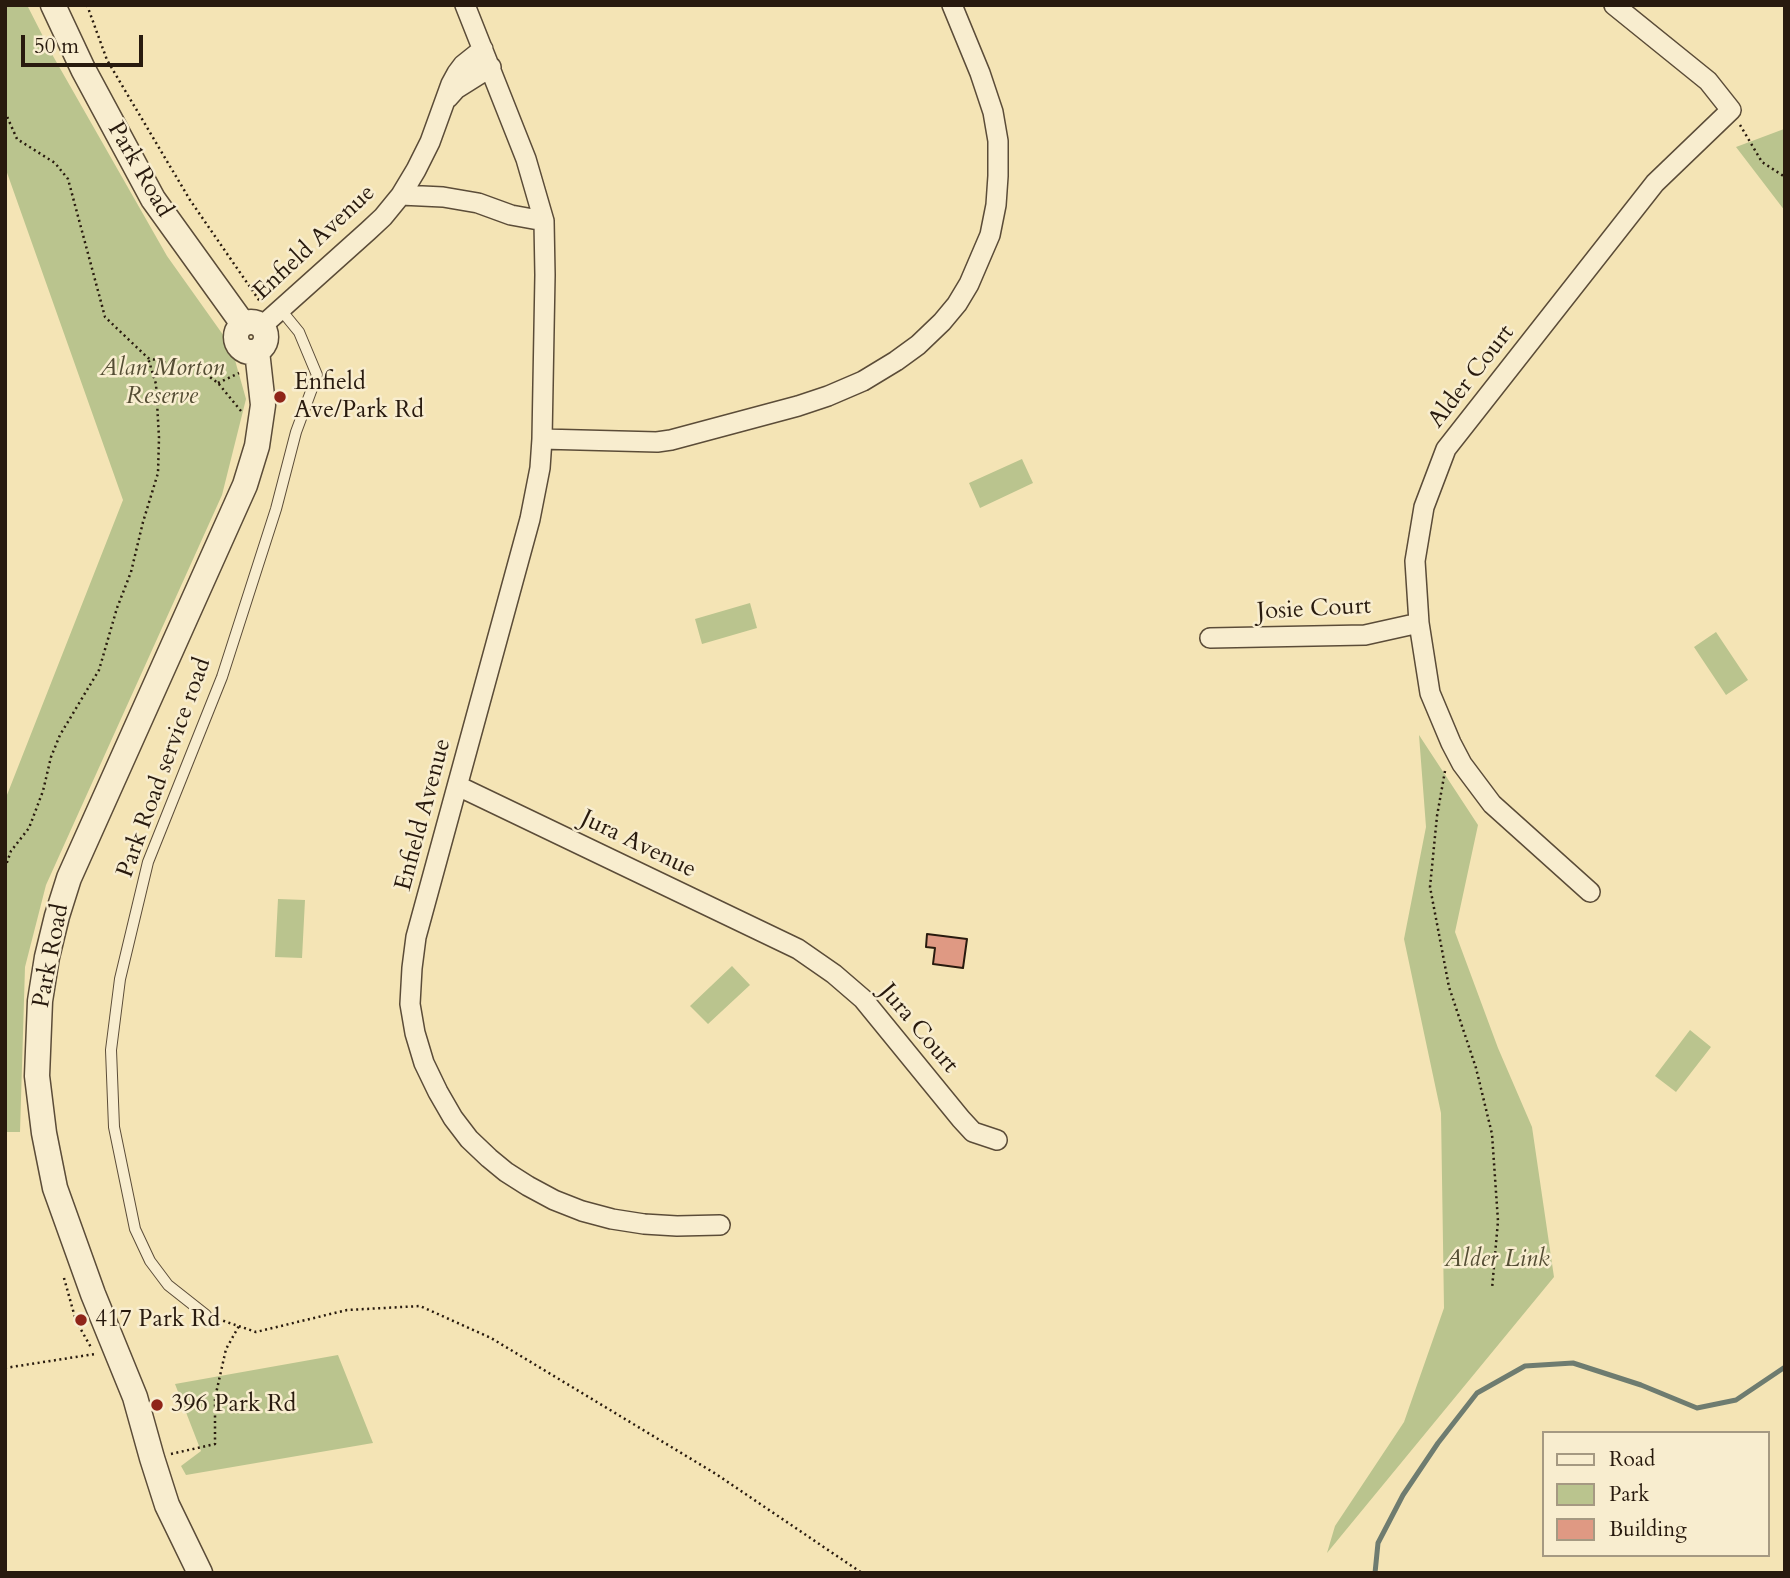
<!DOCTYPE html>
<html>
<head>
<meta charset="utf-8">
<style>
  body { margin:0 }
  #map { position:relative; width:1790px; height:1578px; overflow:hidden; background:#f4e4b5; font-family:Cardo,serif }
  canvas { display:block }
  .frame { position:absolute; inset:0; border:7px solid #281a0e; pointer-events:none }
  .legend { position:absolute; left:1542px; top:1431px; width:228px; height:126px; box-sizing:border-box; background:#f8edcf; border:2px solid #a59982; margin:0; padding:9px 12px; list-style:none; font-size:21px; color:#281a0e }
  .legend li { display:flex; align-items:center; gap:14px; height:35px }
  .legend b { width:35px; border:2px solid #a59982 }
  .scale { position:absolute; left:21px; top:35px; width:122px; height:32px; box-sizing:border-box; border:4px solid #281a0e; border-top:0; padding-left:9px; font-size:21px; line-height:24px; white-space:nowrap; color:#281a0e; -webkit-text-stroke:5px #f8edcf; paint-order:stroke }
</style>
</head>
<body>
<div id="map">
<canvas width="1790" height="1578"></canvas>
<div class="frame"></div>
<ul class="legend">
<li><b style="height:9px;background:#f8edcf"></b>Road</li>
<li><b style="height:19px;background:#bac48e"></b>Park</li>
<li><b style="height:19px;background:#df9983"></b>Building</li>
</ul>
<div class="scale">50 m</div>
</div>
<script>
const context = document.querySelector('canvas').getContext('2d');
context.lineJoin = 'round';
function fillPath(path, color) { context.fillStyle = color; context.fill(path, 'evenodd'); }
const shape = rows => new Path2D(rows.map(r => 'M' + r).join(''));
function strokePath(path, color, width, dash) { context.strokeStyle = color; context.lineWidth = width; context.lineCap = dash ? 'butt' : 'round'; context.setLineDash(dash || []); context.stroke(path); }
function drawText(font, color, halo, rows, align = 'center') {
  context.font = font + ' Cardo,serif'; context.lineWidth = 5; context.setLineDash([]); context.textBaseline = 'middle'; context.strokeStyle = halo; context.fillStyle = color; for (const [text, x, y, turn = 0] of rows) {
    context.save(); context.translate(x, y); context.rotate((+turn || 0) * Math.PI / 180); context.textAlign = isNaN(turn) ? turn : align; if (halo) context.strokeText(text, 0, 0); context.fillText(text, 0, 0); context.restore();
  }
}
fillPath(shape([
  [5,5,27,5,53,56,167,256,231,346,246,399,222,495,46,885,25,967,20,1132,5,1132,5,800,123,500,5,167],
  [1784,129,1785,131,1785,211,1736,147],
  [1022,459,1033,483,980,508,969,483],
  [750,603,757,628,702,644,695,619],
  [1716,632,1748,680,1726,695,1694,647],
  [1419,735,1478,825,1455,932,1498,1048,1532,1127,1554,1277,1327,1553,1335,1526,1404,1422,1444,1308,1441,1113,1404,939,1426,827],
  [278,899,305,900,302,958,275,957],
  [732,966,750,985,708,1024,690,1006],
  [1690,1030,1711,1047,1676,1092,1655,1076],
  [338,1355,373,1443,186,1475,181,1466,201,1451,175,1384]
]), '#bac48e');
strokePath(shape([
  [1375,1573,1378,1543,1403,1495,1438,1443,1477,1393,1525,1366,1573,1363,1641,1385,1697,1408,1736,1400,1785,1367]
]), '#6e7c70', 5);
const building = shape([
  [927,934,967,939,963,968,933,964,935,948,926,947,927,934]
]);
fillPath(building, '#df9983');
strokePath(building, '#281a0e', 2);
const service = shape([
  [206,1315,168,1285,150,1261,135,1229,114,1127,111,1050,120,979,148,862,222,677,276,509,296,432,317,375,299,332,281,310]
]);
const minor = shape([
  [465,5,526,159,544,221,545,275,542,439,540,468,530,519,416,937,412,968,410,1004,415,1033,424,1063,438,1092,453,1118,469,1139,489,1158,506,1172,528,1186,554,1200,582,1211,612,1219,644,1224,677,1226,720,1225],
  [448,98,456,89,491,67],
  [401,195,443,197,478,203,511,215,544,221],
  [262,326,368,231,383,217,401,195,416,170,430,142,451,84,457,73,463,65,483,49],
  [542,439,657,442,671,440,798,406,828,396,863,381,896,361,918,345,942,322,957,304,969,284,990,235,996,205,998,176,998,141,993,112,980,73,952,5],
  [1210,638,1365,635,1419,623],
  [458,786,798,949,834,974,863,999,961,1119,973,1132,997,1140],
  [1590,892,1492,804,1462,764,1451,743,1430,693,1419,623,1415,561,1424,507,1446,449,1655,183,1731,110,1708,81,1614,5]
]);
const tertiary = shape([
  [53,5,83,69,153,199,243,324],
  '236 337a15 15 0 1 1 30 0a15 15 0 1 1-30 0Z',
  [200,1573,167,1505,152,1458,135,1397,93,1294,55,1188,44,1133,37,1076,40,1001,47,957,57,916,69,878,245,485,257,446,263,405,257,351]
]);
strokePath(service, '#5b4c38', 12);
strokePath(minor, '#5b4c38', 22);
strokePath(tertiary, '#5b4c38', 27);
strokePath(shape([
  [87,5,107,60,190,200,261,303],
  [5,112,17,139,55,163,68,179,105,317,148,358,203,372,218,383,241,411],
  [1740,125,1762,162,1785,177],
  [218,383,239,373],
  [1445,771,1437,816,1430,887,1449,987,1476,1068,1492,1134,1498,1221,1492,1289],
  [5,868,11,851,29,828,43,791,51,757,60,735,99,670,117,608,131,572,143,522,158,473,159,438,156,384,148,358],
  [64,1278,76,1321,92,1349],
  [218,1319,256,1332,347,1310,420,1306,491,1338,716,1474,862,1573],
  [5,1368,95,1354],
  [171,1454,215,1444,215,1398,226,1349,239,1326]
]), '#281a0e', 2.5, [2, 3.5]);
strokePath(service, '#f8edcf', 10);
strokePath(minor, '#f8edcf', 19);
strokePath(tertiary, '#f8edcf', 24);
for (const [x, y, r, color] of [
  [280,397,7,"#8f2418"],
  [81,1320,7,"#8f2418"],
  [157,1405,7,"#8f2418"]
]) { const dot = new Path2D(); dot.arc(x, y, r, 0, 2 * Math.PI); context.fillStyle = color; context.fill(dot); strokePath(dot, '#f8edcf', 2.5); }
drawText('24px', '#281a0e', '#f8edcf', [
  ["Park Road",139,170,60],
  ["Enfield Avenue",315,243,-43],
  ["Alder Court",1472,377,-52],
  ["Josie Court",1314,610,-3],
  ["Park Road service road",165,768,-70],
  ["Enfield Avenue",424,815,-75],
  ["Jura Avenue",638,845,26],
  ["Park Road",52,956,-79],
  ["Jura Court",918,1029,50]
]);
drawText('italic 24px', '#544d34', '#f8edcf', [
  ["Alan Morton",162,369],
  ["Reserve",162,397],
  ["Alder Link",1497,1260]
]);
drawText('24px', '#281a0e', '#f8edcf', [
  ["Enfield",294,383],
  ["Ave/Park Rd",294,411],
  ["417 Park Rd",95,1320],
  ["396 Park Rd",171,1405]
], 'left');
</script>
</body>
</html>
